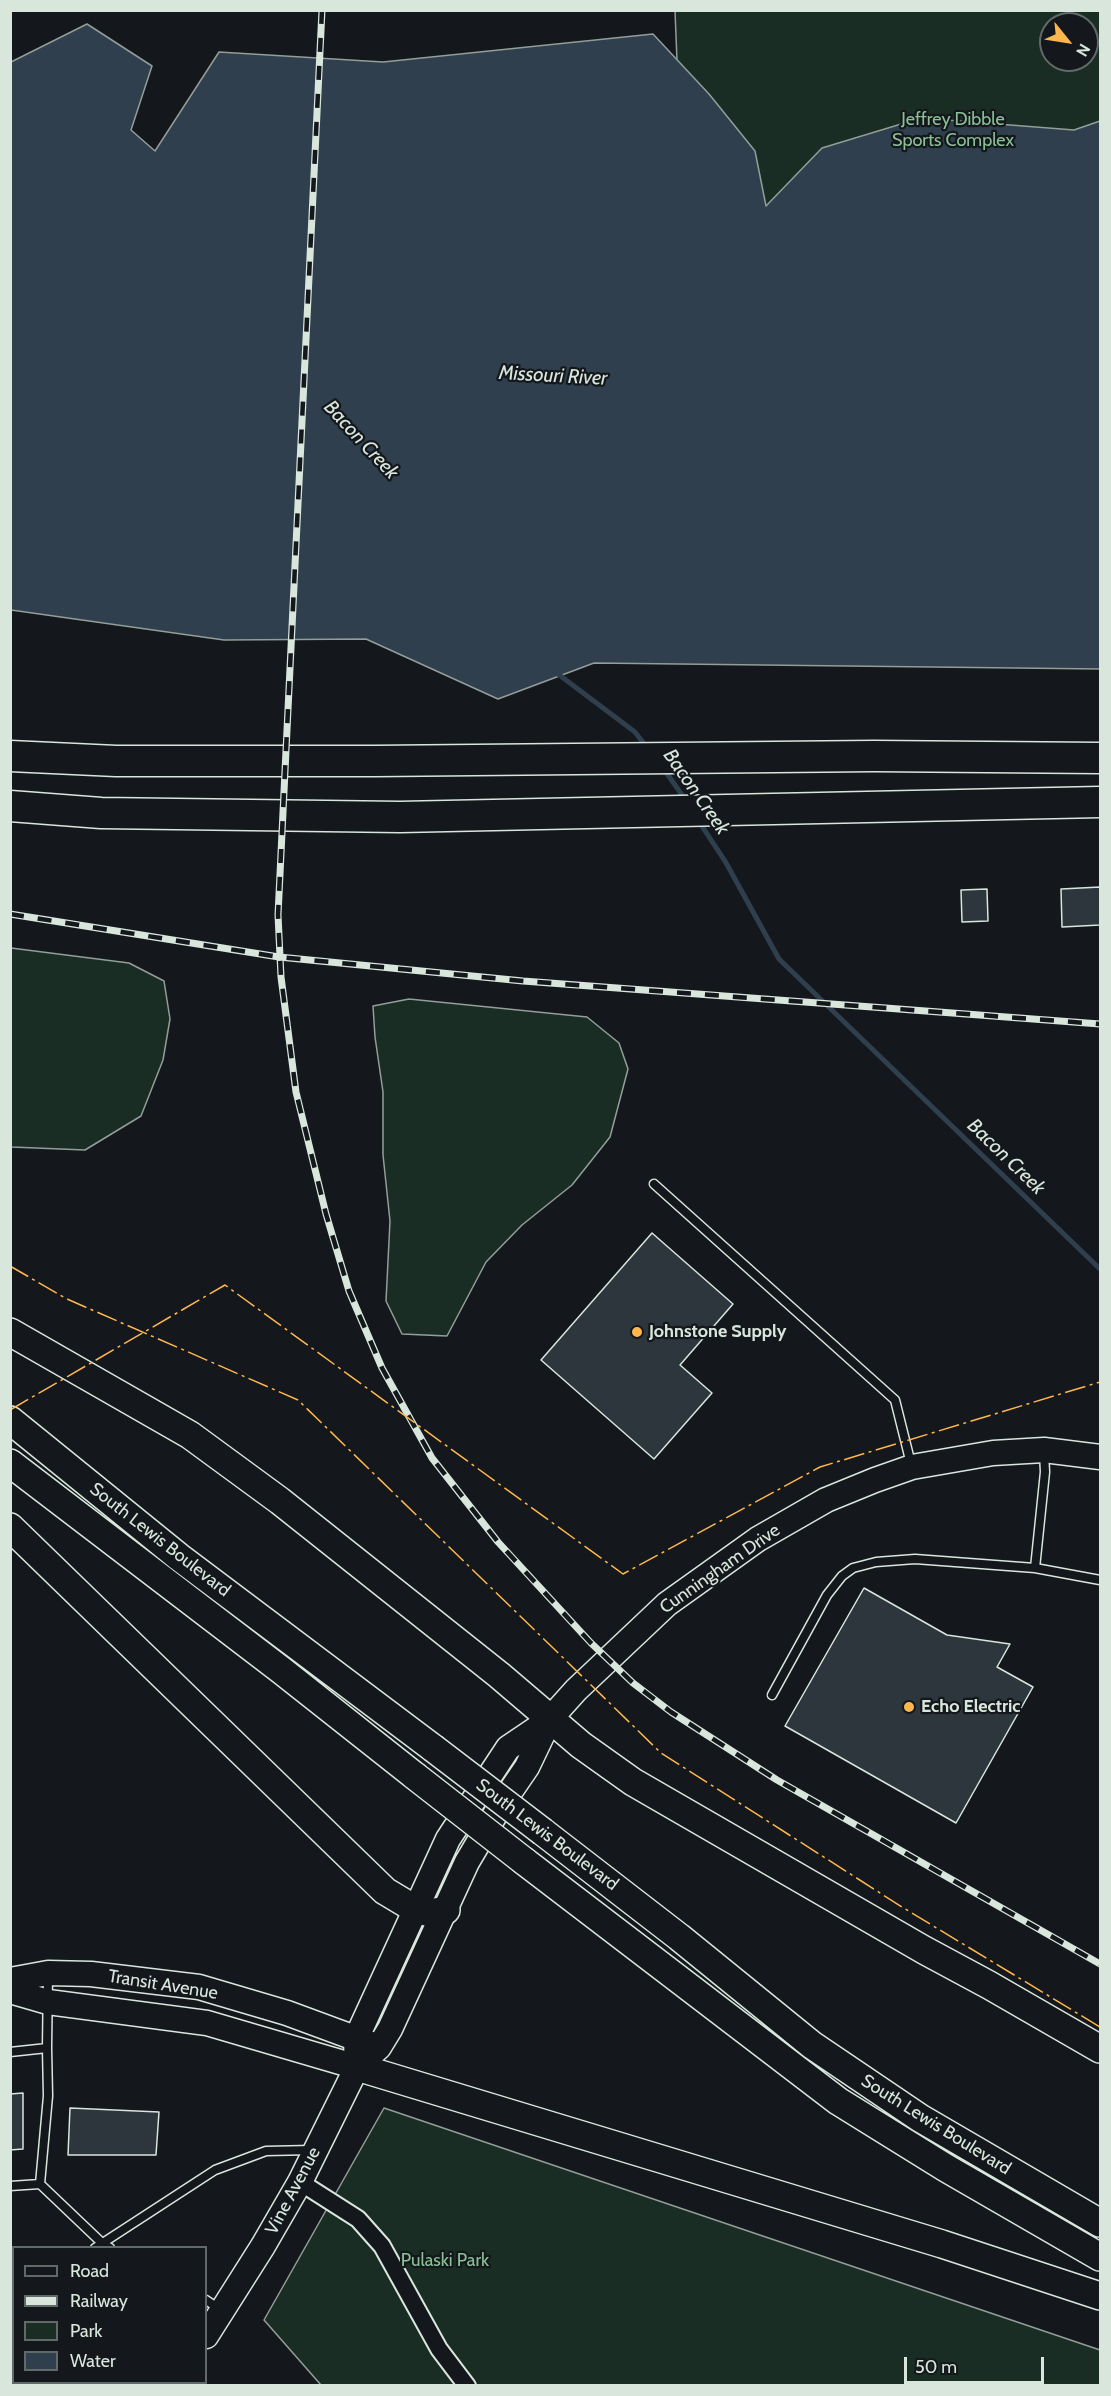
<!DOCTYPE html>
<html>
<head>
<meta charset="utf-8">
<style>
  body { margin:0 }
  #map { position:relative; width:1111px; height:2396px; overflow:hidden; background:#14181c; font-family:Cabin,sans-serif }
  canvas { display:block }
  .frame { position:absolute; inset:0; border:12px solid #d8e6dc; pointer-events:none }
  .legend { position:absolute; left:12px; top:2246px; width:195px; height:138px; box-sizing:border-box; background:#14181c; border:2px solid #626a69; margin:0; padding:8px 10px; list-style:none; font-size:18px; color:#d8e6dc }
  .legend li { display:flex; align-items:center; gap:12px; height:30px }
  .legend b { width:30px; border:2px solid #626a69 }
  .north { position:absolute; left:1039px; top:12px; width:60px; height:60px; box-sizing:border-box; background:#14181c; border:2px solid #626a69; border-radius:50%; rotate:120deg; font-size:16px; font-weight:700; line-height:24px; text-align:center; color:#d8e6dc }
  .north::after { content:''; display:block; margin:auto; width:21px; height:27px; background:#ffb74d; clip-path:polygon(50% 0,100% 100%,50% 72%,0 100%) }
  .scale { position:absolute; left:904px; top:2357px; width:140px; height:27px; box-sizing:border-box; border:3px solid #d8e6dc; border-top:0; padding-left:8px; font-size:18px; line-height:21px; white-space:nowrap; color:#d8e6dc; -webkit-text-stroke:4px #14181c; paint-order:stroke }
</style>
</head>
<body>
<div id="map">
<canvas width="1111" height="2396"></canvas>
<div class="frame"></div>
<ul class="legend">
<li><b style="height:8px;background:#14181c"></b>Road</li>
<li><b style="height:8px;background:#d8e6dc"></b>Railway</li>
<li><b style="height:16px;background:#1a2d24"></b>Park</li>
<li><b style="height:16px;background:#2f3f4d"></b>Water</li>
</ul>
<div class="north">N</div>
<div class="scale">50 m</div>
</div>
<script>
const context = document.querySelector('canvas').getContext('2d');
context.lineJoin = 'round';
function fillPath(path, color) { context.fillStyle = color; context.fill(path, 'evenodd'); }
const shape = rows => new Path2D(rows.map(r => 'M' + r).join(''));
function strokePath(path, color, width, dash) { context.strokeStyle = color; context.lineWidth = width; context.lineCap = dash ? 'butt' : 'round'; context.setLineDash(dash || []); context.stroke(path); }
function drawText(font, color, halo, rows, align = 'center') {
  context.font = font + ' Cabin,sans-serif'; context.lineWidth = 4.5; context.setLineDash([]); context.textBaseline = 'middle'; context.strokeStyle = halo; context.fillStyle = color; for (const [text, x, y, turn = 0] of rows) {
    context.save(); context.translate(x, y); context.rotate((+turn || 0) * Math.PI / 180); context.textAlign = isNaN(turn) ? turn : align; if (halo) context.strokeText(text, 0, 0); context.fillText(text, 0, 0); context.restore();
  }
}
const green = shape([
  [675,11,1100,11,1100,258,684,234,675,11],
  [1051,24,1087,24,1087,60,1051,60,1051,24],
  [11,948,129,963,164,981,170,1019,163,1060,141,1116,85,1150,11,1147,11,948],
  [409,999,587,1017,619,1043,628,1069,610,1137,572,1185,522,1225,486,1262,447,1336,402,1334,386,1301,390,1221,383,1155,383,1092,375,1037,373,1006,409,999],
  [384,2108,1100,2350,1100,2385,321,2385,264,2320,384,2108]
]);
fillPath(green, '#1a2d24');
strokePath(green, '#939e99', 1.5);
const water = shape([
  [87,24,152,66,131,130,155,151,219,52,383,62,653,34,709,94,755,151,766,206,822,148,921,118,1074,130,1100,121,1100,669,594,663,498,699,366,639,224,640,11,610,11,62,87,24]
]);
fillPath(water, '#2f3f4d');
strokePath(water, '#939e99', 1.5);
strokePath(shape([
  [554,671,635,732,648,749],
  [663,768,687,802],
  [698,820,725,861,779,959,1100,1269]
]), '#2f3f4d', 5);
const building = shape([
  [1100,887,1100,925,1062,927,1061,889,1100,887],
  [987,889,988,921,962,922,961,890,987,889],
  [652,1233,733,1304,680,1365,712,1393,654,1459,541,1360,652,1233],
  [864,1588,947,1635,1010,1644,997,1667,1033,1687,956,1823,785,1726,864,1588],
  [23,2093,23,2149,10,2150,10,2094,23,2093],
  [70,2108,159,2112,156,2155,68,2155,70,2108],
  [22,2382,148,2382,146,2386,20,2386,22,2382]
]);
fillPath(building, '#2c363c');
strokePath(building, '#d8e6dc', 1.5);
const lane = shape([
  [654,1184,895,1400,911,1464],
  [1035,1568,1045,1472,1044,1453],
  [772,1695,827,1595,842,1576,853,1568,876,1562,915,1559,1035,1568,1100,1580],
  [10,2052,47,2048,48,1974],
  [40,2184,102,2243,110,2248],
  [10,2186,40,2184,48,2096,47,2048],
  [95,2248,215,2170,266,2151,312,2150],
  [206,2300,221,2310],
  [10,2341,14,2336]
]);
const street = shape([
  [300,2182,358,2219,382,2246,439,2349,467,2386]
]);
const secondary = shape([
  [10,1980,48,1973,91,1974,199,1987,287,2013,371,2044],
  [10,1991,48,2002,207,2023,357,2067],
  [357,2067,356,2039,448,1839,508,1748,548,1721],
  [206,2336,263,2246,300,2182,357,2067,379,2047,390,2029,467,1862,499,1808,527,1767,550,1719,576,1690,667,1604,758,1539,826,1500,875,1480,912,1467,993,1453,1044,1450,1100,1457],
  [175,2386,177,2382]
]);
const primary = shape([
  [10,1332,190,1435,280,1501,499,1675,581,1745,633,1782,924,1950,989,1985,1100,2049],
  [10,1420,179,1557,433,1748],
  [10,1463,281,1670,415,1776],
  [10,1527,385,1891,415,1909,430,1913,446,1910],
  [543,1832,679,1937,812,2045,920,2118,1100,2223],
  [524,1861,838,2101,946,2168,1100,2257],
  [357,2067,942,2244,1100,2296]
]);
const highway = shape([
  [10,756,116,761,375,761,874,756,1100,758],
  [10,806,101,813,400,817,1100,802]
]);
strokePath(lane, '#d8e6dc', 11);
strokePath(street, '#d8e6dc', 20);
strokePath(secondary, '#d8e6dc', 27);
strokePath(primary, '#d8e6dc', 30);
strokePath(highway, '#d8e6dc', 33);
strokePath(lane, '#14181c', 8);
strokePath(street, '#14181c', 16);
strokePath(secondary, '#14181c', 24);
strokePath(primary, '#14181c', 27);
strokePath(highway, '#14181c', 30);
const rail = shape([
  [322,10,278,915,281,977,296,1092,326,1214,349,1291,382,1368,432,1458,498,1542,591,1643,633,1683,671,1712,777,1780,1100,1964],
  [10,914,279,957,523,981,1100,1024]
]);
strokePath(rail, '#d8e6dc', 7);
strokePath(rail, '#14181c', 4.5, [14]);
const primaryBridge = shape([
  [433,1748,543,1832],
  [415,1776,524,1861]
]);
strokePath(primaryBridge, '#d8e6dc', 30, []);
strokePath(primaryBridge, '#14181c', 27);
strokePath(shape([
  [10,1266,67,1299,298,1400,661,1753,902,1907,1100,2027],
  [10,1410,225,1285,623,1574,820,1467,1100,1382]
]), '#ffb74d', 1.5, [21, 4.5, 3, 4.5]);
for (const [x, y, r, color] of [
  [637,1332,6,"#ffb74d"],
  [909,1707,6,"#ffb74d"]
]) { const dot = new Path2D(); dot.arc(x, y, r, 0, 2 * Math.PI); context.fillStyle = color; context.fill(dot); strokePath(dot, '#14181c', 2); }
drawText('18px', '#8ac095', '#14181c', [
  ["Jeffrey Dibble",953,120],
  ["Sports Complex",953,141],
  ["Pulaski Park",445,2261]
]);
drawText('bold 18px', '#d8e6dc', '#14181c', [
  ["Johnstone Supply",649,1332],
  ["Echo Electric",921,1707]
], 'left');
drawText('18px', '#d8e6dc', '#14181c', [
  ["South Lewis Boulevard",160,1540,38],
  ["Cunningham Drive",720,1569,-35],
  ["South Lewis Boulevard",547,1835,37],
  ["Transit Avenue",163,1985,9],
  ["South Lewis Boulevard",936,2125,32],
  ["Vine Avenue",293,2191,-62]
]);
drawText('italic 20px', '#d8e6dc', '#14181c', [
  ["Missouri River",553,376,3],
  ["Bacon Creek",361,440,47],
  ["Bacon Creek",696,792,55],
  ["Bacon Creek",1006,1157,44]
]);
</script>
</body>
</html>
